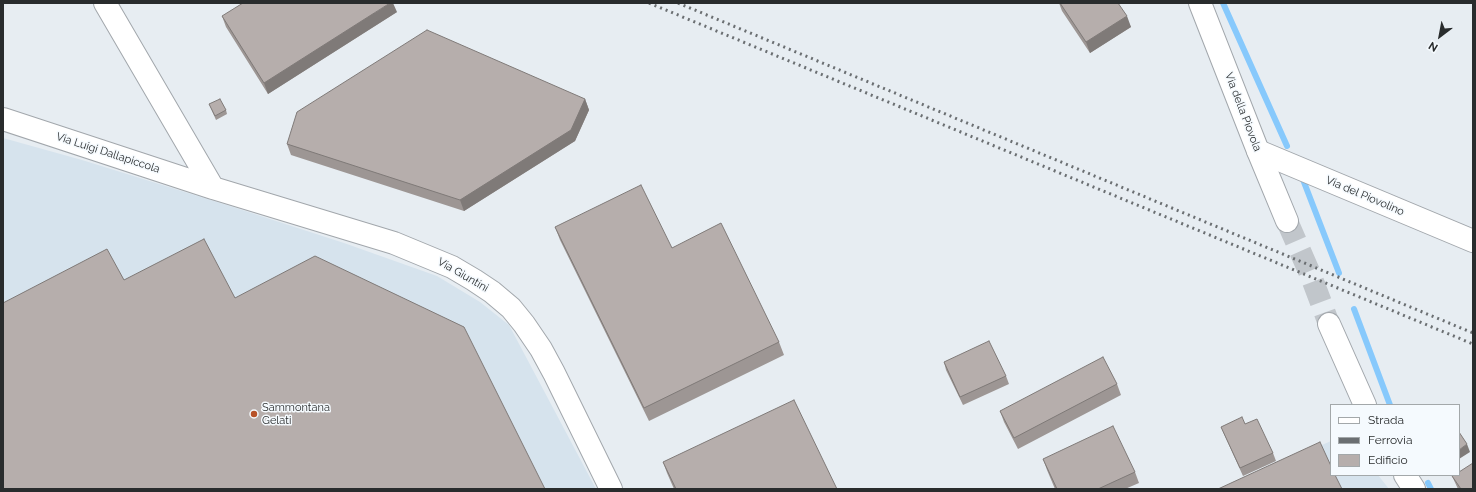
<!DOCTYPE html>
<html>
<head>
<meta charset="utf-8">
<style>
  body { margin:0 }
  #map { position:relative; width:1476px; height:492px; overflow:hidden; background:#e7edf2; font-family:Raleway,sans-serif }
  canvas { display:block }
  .frame { position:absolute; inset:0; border:4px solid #292c2d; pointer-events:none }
  .legend { position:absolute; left:1330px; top:404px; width:130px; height:72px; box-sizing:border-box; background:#f5fafe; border:1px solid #a3a8aa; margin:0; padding:5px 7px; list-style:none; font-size:12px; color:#292c2d }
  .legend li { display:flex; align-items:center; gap:8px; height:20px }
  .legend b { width:20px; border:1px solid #a3a8aa }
  .north { position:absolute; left:1420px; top:16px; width:40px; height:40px; -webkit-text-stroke:3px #f5fafe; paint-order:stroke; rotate:212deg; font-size:11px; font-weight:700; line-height:16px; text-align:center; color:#292c2d }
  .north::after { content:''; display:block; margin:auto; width:14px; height:18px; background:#292c2d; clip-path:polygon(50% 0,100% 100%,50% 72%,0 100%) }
</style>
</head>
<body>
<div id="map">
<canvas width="1476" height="492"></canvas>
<div class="frame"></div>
<ul class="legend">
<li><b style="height:5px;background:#fff"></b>Strada</li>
<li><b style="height:5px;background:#6b6f72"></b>Ferrovia</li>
<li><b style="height:11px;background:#b6aeac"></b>Edificio</li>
</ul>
<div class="north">N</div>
</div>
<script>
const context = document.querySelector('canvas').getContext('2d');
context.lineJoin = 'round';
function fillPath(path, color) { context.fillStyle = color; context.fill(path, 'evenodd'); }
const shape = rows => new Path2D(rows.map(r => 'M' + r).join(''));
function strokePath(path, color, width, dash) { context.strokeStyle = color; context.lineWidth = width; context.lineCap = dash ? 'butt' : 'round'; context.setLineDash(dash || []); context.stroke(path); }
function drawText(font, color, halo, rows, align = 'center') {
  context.font = font + ' Raleway,sans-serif'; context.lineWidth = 3; context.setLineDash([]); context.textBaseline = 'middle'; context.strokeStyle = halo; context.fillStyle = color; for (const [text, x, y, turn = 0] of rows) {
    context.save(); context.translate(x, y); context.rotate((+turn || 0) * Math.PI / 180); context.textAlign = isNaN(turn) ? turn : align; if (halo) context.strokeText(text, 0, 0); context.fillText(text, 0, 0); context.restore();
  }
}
fillPath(shape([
  [3,138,82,160,233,207,344,243,437,276,480,302,509,325,596,489,3,489],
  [1331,441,1331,475,1378,475,1389,489,1223,489]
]), '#d6e3ed');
strokePath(shape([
  [1223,3,1287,146],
  [1302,177,1339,273],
  [1354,309,1390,405],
  [1428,483,1431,489]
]), '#87c9fc', 6);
strokePath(shape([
  [1287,221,1311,276,1329,324]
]), '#c1c6cb', 22, [22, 11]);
const street = shape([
  [105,3,213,188],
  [3,119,213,188,394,243,452,267,474,280,492,292,511,308,524,324,541,349,554,373,611,489],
  [1258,151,1473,241]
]);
const secondary = shape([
  [1200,3,1258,151,1287,221],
  [1329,324,1365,405],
  [1405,475,1414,489]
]);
strokePath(street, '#a2a7ac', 24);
strokePath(secondary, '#a2a7ac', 24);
strokePath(street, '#fff', 22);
strokePath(secondary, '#fff', 22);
strokePath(shape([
  [649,3,1473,344],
  [678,3,1473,333]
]), '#6b6f72', 3, [2, 4]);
fillPath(shape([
  [1059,3,1118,3,1131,27,1090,53,1062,11],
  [397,12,268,94,226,27,222,16],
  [585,99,589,110,575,141,464,211,291,155,287,144],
  [209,104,226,110,227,114,216,120],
  [555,227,672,248,779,342,784,355,649,421,560,240],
  [944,362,1006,376,1009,384,963,405,946,370],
  [1117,384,1121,395,1018,449,1004,422,1000,411],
  [1245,424,1273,453,1276,461,1243,476,1224,434,1221,427],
  [1043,459,1135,472,1139,483,1125,489,1055,489,1047,470],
  [663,462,837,489,674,489,667,473],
  [1452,476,1473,489,1458,489]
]), '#9d9694');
fillPath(shape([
  [390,3,393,3,397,12,268,94,264,83],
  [1127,16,1131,27,1090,53,1086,42],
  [585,99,589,110,575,141,464,211,460,200],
  [1467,444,1470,452,1459,459,1459,450]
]), '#7f7a78');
const building = shape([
  [243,3,390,3,264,83,222,16,243,3],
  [1060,3,1118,3,1127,16,1086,42,1060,3],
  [427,30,585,99,571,130,460,200,287,144,297,112,427,30],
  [220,99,226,110,215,116,209,104,220,99],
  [641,185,672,248,721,223,779,342,644,408,555,227,641,185],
  [204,239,235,298,315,256,464,327,545,489,3,489,3,303,107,249,124,280,204,239],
  [989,341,1006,376,960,397,944,362,989,341],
  [1103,357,1117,384,1014,438,1000,411,1103,357],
  [794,400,837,489,676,489,663,462,794,400],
  [1242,417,1245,424,1257,419,1273,453,1240,468,1221,427,1242,417],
  [1113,426,1135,472,1098,489,1057,489,1043,459,1113,426],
  [1459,432,1467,444,1459,450,1459,432],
  [1320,442,1331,466,1331,475,1335,475,1342,489,1218,489,1320,442],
  [1473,463,1473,489,1461,489,1452,476,1454,475,1459,475,1459,472,1473,463]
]);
fillPath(building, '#b6aeac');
strokePath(building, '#7f7a78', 1);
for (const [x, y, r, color] of [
  [254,414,4,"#b85228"]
]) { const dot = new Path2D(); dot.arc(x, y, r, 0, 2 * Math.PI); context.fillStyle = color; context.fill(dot); strokePath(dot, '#f5fafe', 1.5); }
drawText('11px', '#292c2d', '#f5fafe', [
  ["Via della Piovola",1243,112,69],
  ["Via Luigi Dallapiccola",108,153,18],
  ["Via del Piovolino",1365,196,23],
  ["Via Giuntini",463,275,30]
]);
drawText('11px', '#292c2d', '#f5fafe', [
  ["Sammontana",262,408],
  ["Gelati",262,421]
], 'left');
</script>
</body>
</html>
